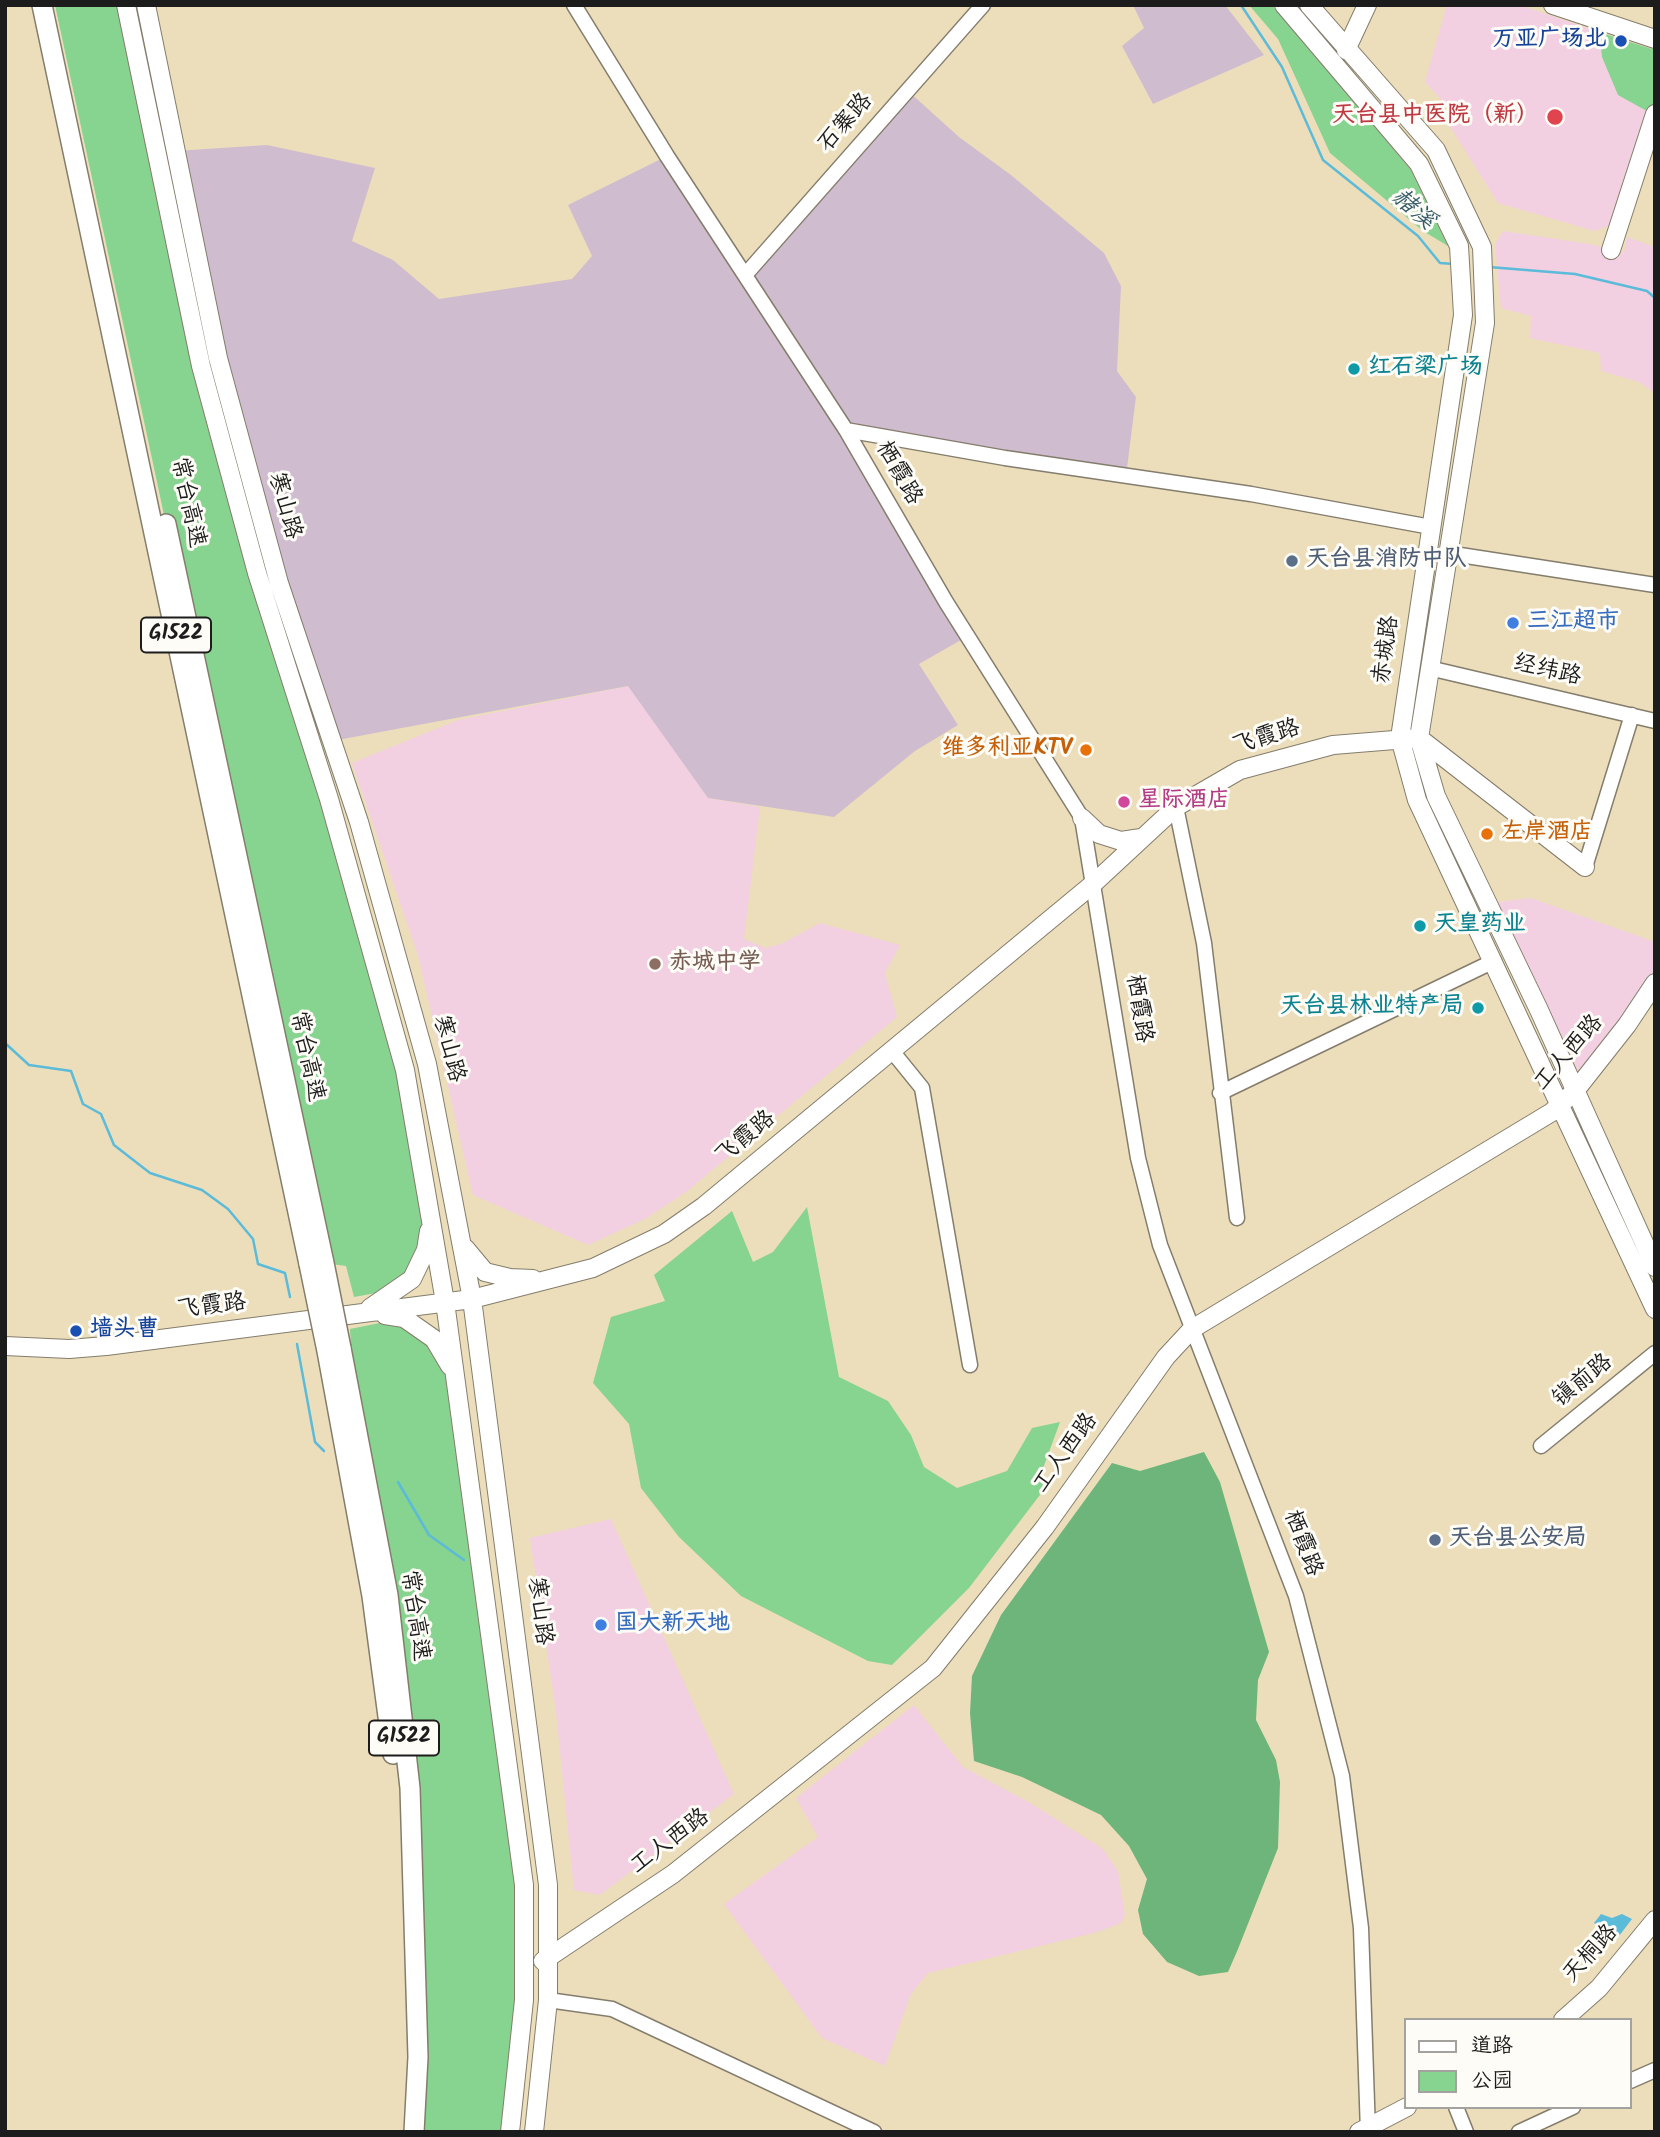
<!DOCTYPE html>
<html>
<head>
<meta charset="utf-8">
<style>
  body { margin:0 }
  #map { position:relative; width:1660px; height:2137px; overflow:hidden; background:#ecdebb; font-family:Kalam,"LXGW WenKai TC",sans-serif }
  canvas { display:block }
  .frame { position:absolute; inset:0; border:7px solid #1c1c1c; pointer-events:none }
  .legend { position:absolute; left:1404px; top:2018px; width:228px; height:91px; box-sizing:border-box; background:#fdfcf7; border:2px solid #a3a29f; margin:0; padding:9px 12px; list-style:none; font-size:21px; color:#1c1c1c }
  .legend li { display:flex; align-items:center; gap:14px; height:35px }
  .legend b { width:35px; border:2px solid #a3a29f }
</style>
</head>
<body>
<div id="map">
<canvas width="1660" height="2137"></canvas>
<div class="frame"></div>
<ul class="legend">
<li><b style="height:9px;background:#fff"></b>道路</li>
<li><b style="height:19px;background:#87d390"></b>公园</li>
</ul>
</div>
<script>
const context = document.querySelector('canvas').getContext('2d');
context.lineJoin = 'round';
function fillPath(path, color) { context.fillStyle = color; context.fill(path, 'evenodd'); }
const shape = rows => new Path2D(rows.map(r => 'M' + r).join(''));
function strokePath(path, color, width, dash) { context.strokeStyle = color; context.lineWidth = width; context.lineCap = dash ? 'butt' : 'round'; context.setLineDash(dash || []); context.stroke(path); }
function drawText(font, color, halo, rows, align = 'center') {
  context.font = font + ' Kalam,"LXGW WenKai TC",sans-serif'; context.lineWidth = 6; context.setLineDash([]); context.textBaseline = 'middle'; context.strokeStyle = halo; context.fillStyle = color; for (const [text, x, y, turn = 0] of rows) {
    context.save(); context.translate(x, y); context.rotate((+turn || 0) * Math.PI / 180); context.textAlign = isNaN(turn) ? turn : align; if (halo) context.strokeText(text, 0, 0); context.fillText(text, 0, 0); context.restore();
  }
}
fillPath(shape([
  [1447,5,1520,5,1599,32,1602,57,1654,115,1618,222,1595,231,1498,203,1449,125,1458,118,1425,82],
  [1503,231,1590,244,1624,253,1627,237,1655,247,1655,393,1639,382,1601,371,1600,353,1530,338,1531,316,1501,308,1495,244],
  [629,686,708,798,760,807,744,939,766,948,781,944,820,923,900,945,885,973,897,1017,686,1192,645,1219,588,1245,473,1195,418,955,352,763,458,720],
  [1531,898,1655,942,1655,983,1583,1081,1498,902],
  [611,1519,734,1794,600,1895,574,1890,556,1711,530,1538],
  [914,1705,963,1767,1032,1804,1103,1849,1118,1871,1125,1915,1121,1923,1098,1932,928,1973,911,1994,885,2066,822,2038,724,1904,818,1837,796,1798]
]), '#f2cfe1');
fillPath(shape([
  [1133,5,1225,5,1264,55,1153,104,1122,46,1144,28],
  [907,90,959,137,1011,175,1104,253,1121,286,1117,371,1136,397,1126,476,846,430,968,636,919,664,958,725,915,751,834,817,708,798,628,686,332,741,279,583,175,151,267,145,375,168,352,241,393,260,439,299,572,279,592,256,568,205,667,156,746,274]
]), '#cfbdcf');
fillPath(shape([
  [55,5,126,5,201,366,368,935,431,1221,426,1250,388,1297,376,1293,354,1297,346,1266,324,1263],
  [1249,5,1272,5,1411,170,1448,246,1423,231,1330,153,1278,39],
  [1599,32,1655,50,1654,115,1618,95,1602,57],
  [807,1207,839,1377,888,1401,911,1435,924,1467,957,1488,1007,1471,1032,1428,1060,1422,1041,1474,1049,1483,969,1588,892,1665,868,1661,741,1596,679,1537,641,1488,629,1424,593,1383,611,1317,665,1301,654,1275,732,1211,753,1262,773,1252],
  [404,1318,455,1373,524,1885,510,2132,414,2132,410,1788,341,1348,351,1346,350,1329]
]), '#87d390');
fillPath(shape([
  [1204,1452,1220,1482,1269,1652,1258,1680,1256,1720,1276,1760,1280,1782,1278,1848,1238,1949,1228,1972,1199,1976,1167,1962,1143,1934,1138,1910,1147,1879,1129,1846,1101,1815,1022,1777,974,1761,970,1713,972,1676,1001,1615,1112,1463,1140,1471]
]), '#6db57a');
fillPath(shape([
  [1601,1914,1612,1918,1622,1914,1632,1919,1616,1940,1594,1923]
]), '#5bbbd9');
strokePath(shape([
  [1241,5,1282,67,1323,160,1418,236,1440,263,1454,264],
  [1489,267,1575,274,1647,291,1655,298],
  [5,1043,29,1065,71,1071,83,1104,101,1114,114,1145,150,1173,202,1190,228,1209,253,1239,258,1264,285,1273,290,1297],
  [297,1344,315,1442,324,1451],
  [398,1482,429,1535,464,1560]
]), '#5bbbd9', 2.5);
const minor = shape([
  [574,5,667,156,846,430,946,602,1082,818,1138,1158,1160,1245,1296,1596,1342,1776,1361,1928,1368,2132],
  [746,274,983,5],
  [846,430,1005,458,1251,494,1431,527],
  [1447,553,1655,585],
  [1429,668,1655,721],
  [1176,807,1204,943,1237,1218],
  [1585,867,1632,715],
  [892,1051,922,1088,970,1365],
  [1220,1093,1494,961],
  [1541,1446,1655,1353],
  [548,2000,612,2009,874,2132],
  [1630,2081,1655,2070],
  [1456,2107,1466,2132],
  [1519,2132,1573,2107]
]);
const major = shape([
  [126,5,201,366,257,573,329,799,405,1070,445,1302,524,1885,524,2000,510,2132],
  [146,5,218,358,279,583,359,822,427,1064,472,1299,548,1885,548,2000,534,2132],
  [1284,5,1419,164,1459,246,1463,315,1400,738,1417,800,1655,1309],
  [1309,5,1436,150,1482,247,1485,323,1419,738,1436,796,1539,1010,1655,1267],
  [1553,5,1655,39],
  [1346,50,1367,5],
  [1611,250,1655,114],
  [1082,818,1099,834,1121,841,1141,838],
  [465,1248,485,1272,510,1278,533,1279],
  [370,1308,412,1279,426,1250,429,1231],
  [385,1315,404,1318,434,1339,450,1366],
  [5,1346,69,1349,106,1346,472,1299,593,1268,664,1234,704,1206,1093,884,1176,807,1240,770,1333,745,1419,738,1585,867],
  [543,1961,673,1874,933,1668,1045,1527,1166,1357,1192,1329,1552,1112,1575,1091,1627,1025,1655,983],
  [1563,2020,1599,1988,1655,1920],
  [1359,2132,1407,2107]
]);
const highway = shape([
  [42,5,309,1264],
  [166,524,324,1263],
  [341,1348,388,1595,410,1788,418,2057,414,2132],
  [327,1351,372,1596,393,1754]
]);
strokePath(minor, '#847d6c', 17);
strokePath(major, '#847d6c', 20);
strokePath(highway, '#847d6c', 22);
strokePath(minor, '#fff', 14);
strokePath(major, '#fff', 18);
strokePath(highway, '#fff', 19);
const highwayBridge = shape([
  [324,1263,341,1348],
  [309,1264,327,1351]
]);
strokePath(highwayBridge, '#847d6c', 22, []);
strokePath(highwayBridge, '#fff', 19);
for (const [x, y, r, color] of [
  [1621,41,7,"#1a4fb4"],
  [1555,117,9,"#e0444e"],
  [1354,369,7,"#0f9aa8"],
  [1292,561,7,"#5c6f8a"],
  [1513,623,7,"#3f7fe0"],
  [1086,750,7,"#e8710a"],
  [1124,802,7,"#d1479c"],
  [1487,834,7,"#e8710a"],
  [1420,926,7,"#0f9aa8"],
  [655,964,7,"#8d6e63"],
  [1478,1008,7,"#0f9aa8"],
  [76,1331,7,"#1a4fb4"],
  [1435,1540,7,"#5c6f8a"],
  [601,1625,7,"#3f7fe0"]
]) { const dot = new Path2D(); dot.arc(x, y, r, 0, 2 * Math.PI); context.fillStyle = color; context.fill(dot); strokePath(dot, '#fdfcf7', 2.5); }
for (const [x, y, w] of [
  [176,635,70],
  [404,1738,70]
]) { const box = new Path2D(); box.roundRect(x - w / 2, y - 17.5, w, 35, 5); context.fillStyle = '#fdfcf7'; context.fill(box); strokePath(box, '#1c1c1c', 2); }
drawText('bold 21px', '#1c1c1c', null, [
  ["G1522",176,635],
  ["G1522",404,1738]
]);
drawText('bold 23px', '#164399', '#fdfcf7', [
  ["万亚广场北",1607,41],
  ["墙头曹",90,1331,"left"]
], 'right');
drawText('bold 23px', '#be3a42', '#fdfcf7', [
  ["天台县中医院（新）",1539,117]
], 'right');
drawText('23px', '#1c1c1c', '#fdfcf7', [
  ["石寨路",847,124,-49],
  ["栖霞路",897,474,60],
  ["常台高速",186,503,78],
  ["寒山路",283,506,75],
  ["赤城路",1388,650,-82],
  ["经纬路",1547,672,13],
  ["飞霞路",1267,739,-17],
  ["栖霞路",1137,1009,81],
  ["寒山路",447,1049,76],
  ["工人西路",1570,1054,-49],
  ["常台高速",305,1057,78],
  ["飞霞路",747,1139,-40],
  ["飞霞路",212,1308,-7],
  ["镇前路",1584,1382,-39],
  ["工人西路",1067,1454,-54],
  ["栖霞路",1301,1544,69],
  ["寒山路",538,1611,83],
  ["常台高速",413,1616,82],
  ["工人西路",671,1843,-37],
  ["天桐路",1592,1955,-48]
]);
drawText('bold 23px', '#0d838f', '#fdfcf7', [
  ["红石梁广场",1368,369],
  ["天皇药业",1434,926],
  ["天台县林业特产局",1464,1008,"right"]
], 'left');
drawText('bold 23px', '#4e5e75', '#fdfcf7', [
  ["天台县消防中队",1306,561],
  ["天台县公安局",1449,1540]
], 'left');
drawText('bold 23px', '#366cbe', '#fdfcf7', [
  ["三江超市",1527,623],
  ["国大新天地",615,1625]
], 'left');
drawText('bold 23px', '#c56008', '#fdfcf7', [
  ["维多利亚KTV",1072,750],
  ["左岸酒店",1501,834,"left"]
], 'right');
drawText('bold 23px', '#b23c85', '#fdfcf7', [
  ["星际酒店",1138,802]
], 'left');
drawText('bold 23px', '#785e54', '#fdfcf7', [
  ["赤城中学",669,964]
], 'left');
drawText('italic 24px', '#355c68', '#fdfcf7', [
  ["赭溪",1412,211,41]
]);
</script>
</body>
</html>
